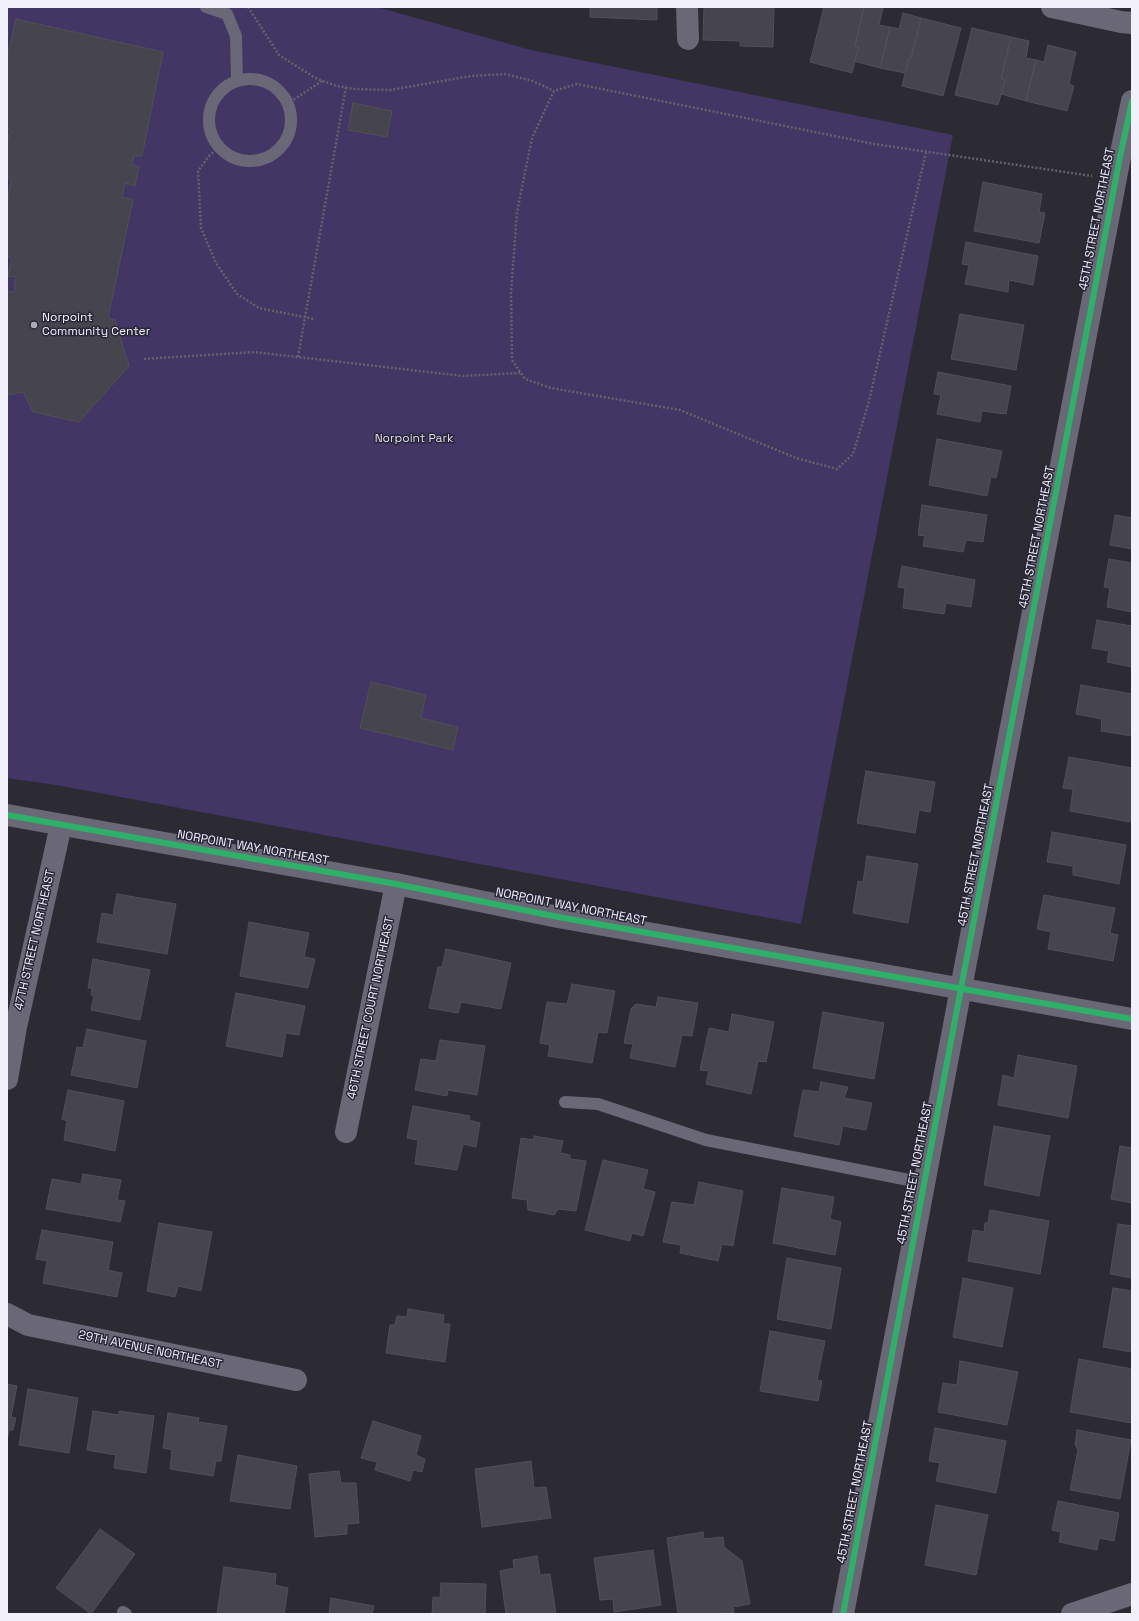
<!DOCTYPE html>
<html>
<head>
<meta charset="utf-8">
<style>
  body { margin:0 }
  #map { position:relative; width:1139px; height:1621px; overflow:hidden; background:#2c2a33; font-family:"Space Grotesk",sans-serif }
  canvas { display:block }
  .frame { position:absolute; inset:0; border:8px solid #f1f0fb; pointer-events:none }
</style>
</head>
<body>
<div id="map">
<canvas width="1139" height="1621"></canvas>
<div class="frame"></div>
</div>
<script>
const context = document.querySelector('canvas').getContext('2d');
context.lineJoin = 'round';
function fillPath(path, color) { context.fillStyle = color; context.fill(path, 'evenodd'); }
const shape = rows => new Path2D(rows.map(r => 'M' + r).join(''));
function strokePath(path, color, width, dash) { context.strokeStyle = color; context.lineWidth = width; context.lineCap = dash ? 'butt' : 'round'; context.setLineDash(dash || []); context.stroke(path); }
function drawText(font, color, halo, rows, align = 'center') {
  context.font = font + ' "Space Grotesk",sans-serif'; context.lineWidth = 3; context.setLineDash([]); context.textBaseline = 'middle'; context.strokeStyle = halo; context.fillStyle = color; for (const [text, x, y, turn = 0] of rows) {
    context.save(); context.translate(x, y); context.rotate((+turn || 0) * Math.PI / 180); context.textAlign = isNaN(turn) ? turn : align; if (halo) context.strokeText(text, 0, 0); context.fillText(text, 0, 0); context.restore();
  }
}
fillPath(shape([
  [7,7,377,7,531,50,953,135,801,924,56,785,7,778]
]), '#413664');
const building = shape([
  [590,7,657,7,657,20,590,17,590,7],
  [704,7,774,7,773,47,740,46,740,41,703,40,704,7],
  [824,7,864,7,855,46,859,47,852,73,810,62,824,7],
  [864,7,883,8,879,25,890,27,880,68,854,61,859,47,855,46,864,7],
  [903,13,921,18,911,58,909,58,905,73,880,68,890,27,899,29,903,13],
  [921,18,961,28,943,96,902,86,909,58,911,58,921,18],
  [16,19,163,52,142,156,134,156,132,165,139,167,135,186,125,183,122,197,133,200,108,318,115,320,129,366,79,422,33,412,23,392,9,395,7,391,7,291,14,292,16,277,8,276,12,258,7,256,7,204,11,179,7,177,7,144,10,129,7,128,7,59,16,19],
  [972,28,1011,37,1001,79,1005,80,998,105,955,95,972,28],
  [1011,37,1029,41,1026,58,1036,60,1026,101,1001,94,1005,80,1001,79,1011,37],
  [1048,45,1076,52,1069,84,1074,86,1067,111,1026,101,1036,60,1044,62,1048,45],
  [353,103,392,111,387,137,348,130,353,103],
  [983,182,1042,194,1039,212,1045,213,1039,243,974,231,983,182],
  [966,242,1038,256,1033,285,1009,280,1008,292,965,284,969,265,962,264,966,242],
  [960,314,1024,325,1016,370,951,359,960,314],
  [938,372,1011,386,1006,414,982,411,980,422,937,414,941,395,934,394,938,372],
  [937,439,1002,451,996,478,991,477,987,496,929,485,937,439],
  [922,505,987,515,983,542,966,540,963,552,923,546,925,536,918,535,922,505],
  [1115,515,1132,518,1132,549,1110,545,1115,515],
  [1109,559,1132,563,1132,612,1107,607,1110,588,1104,587,1109,559],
  [902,566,975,580,971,607,946,603,944,614,903,608,905,588,898,587,902,566],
  [1097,620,1132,626,1132,667,1107,662,1109,651,1092,648,1097,620],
  [371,682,426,695,421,718,458,727,453,750,360,728,371,682],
  [1081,685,1132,694,1132,736,1101,731,1102,719,1076,714,1081,685],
  [1069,757,1132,768,1132,812,1130,822,1070,811,1073,789,1063,788,1069,757],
  [866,771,935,782,930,812,919,810,915,833,857,823,866,771],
  [1052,832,1126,845,1119,884,1073,875,1073,866,1047,862,1052,832],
  [867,856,918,864,908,923,853,913,858,881,863,882,867,856],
  [117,894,176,904,167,954,97,942,102,913,113,915,117,894],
  [1044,895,1115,908,1110,933,1118,935,1113,961,1048,949,1051,932,1037,929,1044,895],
  [249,922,309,933,304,957,315,959,308,988,240,976,249,922],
  [446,949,511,963,501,1009,461,1002,458,1013,429,1008,438,967,442,967,446,949],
  [93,959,150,970,140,1020,91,1010,94,996,91,995,92,988,88,988,93,959],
  [572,984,615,991,607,1033,598,1032,592,1063,548,1056,550,1045,540,1043,547,1002,567,1004,572,984],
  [236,993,305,1006,299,1035,286,1033,282,1057,226,1046,236,993],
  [658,997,698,1003,692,1036,682,1035,675,1067,630,1058,633,1044,624,1043,631,1009,636,1004,656,1007,658,997],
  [823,1012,884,1023,874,1079,813,1068,823,1012],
  [732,1014,774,1022,766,1062,758,1061,751,1094,706,1084,709,1071,700,1070,709,1028,729,1032,732,1014],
  [87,1029,146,1041,137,1088,71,1075,77,1047,83,1048,87,1029],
  [440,1040,485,1046,477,1095,448,1090,447,1096,415,1090,421,1059,436,1061,440,1040],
  [1018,1055,1077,1066,1068,1118,998,1105,1003,1075,1014,1078,1018,1055],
  [821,1082,848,1087,844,1098,872,1103,866,1130,843,1126,839,1145,794,1136,803,1090,819,1092,821,1082],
  [68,1090,124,1101,115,1151,64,1140,67,1121,62,1119,68,1090],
  [413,1106,470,1116,469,1120,480,1123,476,1147,463,1144,457,1170,415,1164,418,1140,407,1138,413,1106],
  [994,1126,1050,1136,1039,1196,984,1185,994,1126],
  [534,1136,563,1141,560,1153,570,1155,570,1159,586,1161,576,1211,558,1209,554,1215,528,1210,527,1200,512,1198,521,1138,534,1140,534,1136],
  [1120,1146,1132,1148,1132,1203,1111,1199,1120,1146],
  [603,1160,648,1170,643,1189,655,1192,643,1236,632,1233,630,1241,585,1230,603,1160],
  [83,1174,121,1180,117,1200,125,1201,120,1222,46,1209,52,1179,81,1184,83,1174],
  [699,1182,743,1191,733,1246,722,1244,718,1261,680,1253,681,1245,663,1242,672,1202,694,1205,699,1182],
  [782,1188,834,1197,830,1219,841,1222,835,1255,773,1243,782,1188],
  [990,1210,1049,1221,1040,1274,968,1261,973,1230,984,1232,985,1223,988,1223,990,1210],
  [159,1223,212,1232,201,1291,178,1286,175,1297,147,1291,159,1223],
  [1118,1224,1132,1226,1132,1278,1110,1274,1118,1224],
  [42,1230,113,1242,108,1270,122,1273,117,1297,43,1283,47,1261,36,1259,42,1230],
  [787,1258,841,1268,831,1329,777,1319,787,1258],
  [963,1278,1013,1288,1002,1347,953,1337,963,1278],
  [1113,1288,1132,1291,1132,1352,1103,1347,1113,1288],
  [408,1309,444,1315,443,1324,450,1324,445,1362,386,1353,390,1325,395,1325,397,1316,407,1317,408,1309],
  [770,1331,825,1341,817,1380,822,1381,818,1401,760,1391,770,1331],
  [1079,1359,1132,1369,1132,1423,1070,1412,1079,1359],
  [960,1361,1018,1372,1007,1425,938,1412,943,1383,957,1385,960,1361],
  [7,1384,17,1386,11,1417,16,1418,13,1430,9,1430,8,1436,7,1384],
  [28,1389,78,1398,69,1453,19,1445,28,1389],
  [93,1411,119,1415,119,1411,154,1416,146,1473,114,1468,116,1455,87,1450,93,1411],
  [168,1413,199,1418,198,1422,227,1426,221,1461,216,1461,213,1476,170,1469,172,1450,163,1448,168,1413],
  [373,1421,421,1436,416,1455,425,1459,422,1472,413,1470,410,1481,375,1470,377,1462,361,1458,373,1421],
  [935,1428,1006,1441,996,1493,936,1481,940,1463,929,1461,935,1428],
  [1077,1430,1131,1440,1120,1499,1070,1490,1078,1450,1075,1445,1077,1430],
  [238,1455,297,1466,290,1509,230,1501,238,1455],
  [531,1461,534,1488,546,1487,551,1518,482,1527,475,1469,531,1461],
  [339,1471,341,1483,356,1483,359,1523,347,1524,347,1534,315,1537,309,1474,339,1471],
  [1058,1501,1119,1513,1114,1541,1099,1538,1097,1550,1059,1542,1061,1532,1052,1530,1058,1501],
  [936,1505,988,1515,976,1575,925,1565,936,1505],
  [100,1529,135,1554,91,1614,56,1588,100,1529],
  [703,1532,704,1539,723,1537,724,1547,742,1561,750,1604,733,1607,734,1613,678,1614,667,1538,703,1532],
  [653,1550,661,1605,614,1612,613,1599,600,1600,594,1558,653,1550],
  [537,1556,540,1575,550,1574,556,1614,506,1614,500,1571,514,1568,513,1560,537,1556],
  [224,1567,276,1574,275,1585,288,1588,284,1614,217,1614,224,1567],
  [441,1583,486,1584,485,1614,432,1614,433,1597,440,1598,441,1583],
  [331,1598,374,1606,372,1614,329,1614,331,1598]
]);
fillPath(building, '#46454d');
strokePath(building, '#514f57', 1);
strokePath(shape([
  [248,7,279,55,317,79,337,86,355,89,390,90,471,76,505,74,533,81,554,91],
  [287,104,322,81],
  [219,147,209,156,198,171,201,228,216,263,237,294,259,308,314,319],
  [926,152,869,401,853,454,837,469,796,458,680,410,551,388,525,379,512,360,511,293,517,212,532,138,554,91,577,84,874,144,1092,176],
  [298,357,346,87],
  [144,359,254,352,463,376,520,373]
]), '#65626e', 2.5, [2, 2]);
strokePath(shape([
  [206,7,227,14,236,36,237,81],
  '209 120a41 41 0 1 1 82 0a41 41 0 1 1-82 0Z',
  [565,1102,598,1104,706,1140,924,1183],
  [123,1612,126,1614]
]), '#6a6776', 12);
strokePath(shape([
  [687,7,688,39],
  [1052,7,1121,22,1132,23],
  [7,1079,16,1027,61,825],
  [346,1132,396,884],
  [7,1314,28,1325,296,1380],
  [843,1614,961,988,1120,157,1132,101]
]), '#6a6776', 22);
strokePath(shape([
  [7,815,396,884,558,917,1132,1019],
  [1072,1614,1132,1594]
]), '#6a6776', 22);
strokePath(shape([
  [7,815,396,884,558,917,1132,1019],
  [843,1614,961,988,1120,157,1132,101]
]), '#2db169', 6);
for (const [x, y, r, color] of [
  [34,325,4,"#acabb5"]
]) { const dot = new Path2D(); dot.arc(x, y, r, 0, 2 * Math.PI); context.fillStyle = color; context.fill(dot); strokePath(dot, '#292637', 1.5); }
drawText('12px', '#f1f0fb', '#292637', [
  ["45TH STREET NORTHEAST",1097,219,-79],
  ["45TH STREET NORTHEAST",1037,537,-79],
  ["NORPOINT WAY NORTHEAST",253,848,10],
  ["45TH STREET NORTHEAST",976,855,-79],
  ["NORPOINT WAY NORTHEAST",571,907,11],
  ["47TH STREET NORTHEAST",35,940,-77],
  ["46TH STREET COURT NORTHEAST",371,1008,-78],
  ["45TH STREET NORTHEAST",915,1173,-79],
  ["29TH AVENUE NORTHEAST",150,1350,12],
  ["45TH STREET NORTHEAST",855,1492,-79]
]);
drawText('12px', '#f1f0fb', '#292637', [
  ["Norpoint",42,318],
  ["Community Center",42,332]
], 'left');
drawText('12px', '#dedbef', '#292637', [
  ["Norpoint Park",414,439]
]);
</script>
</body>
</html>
